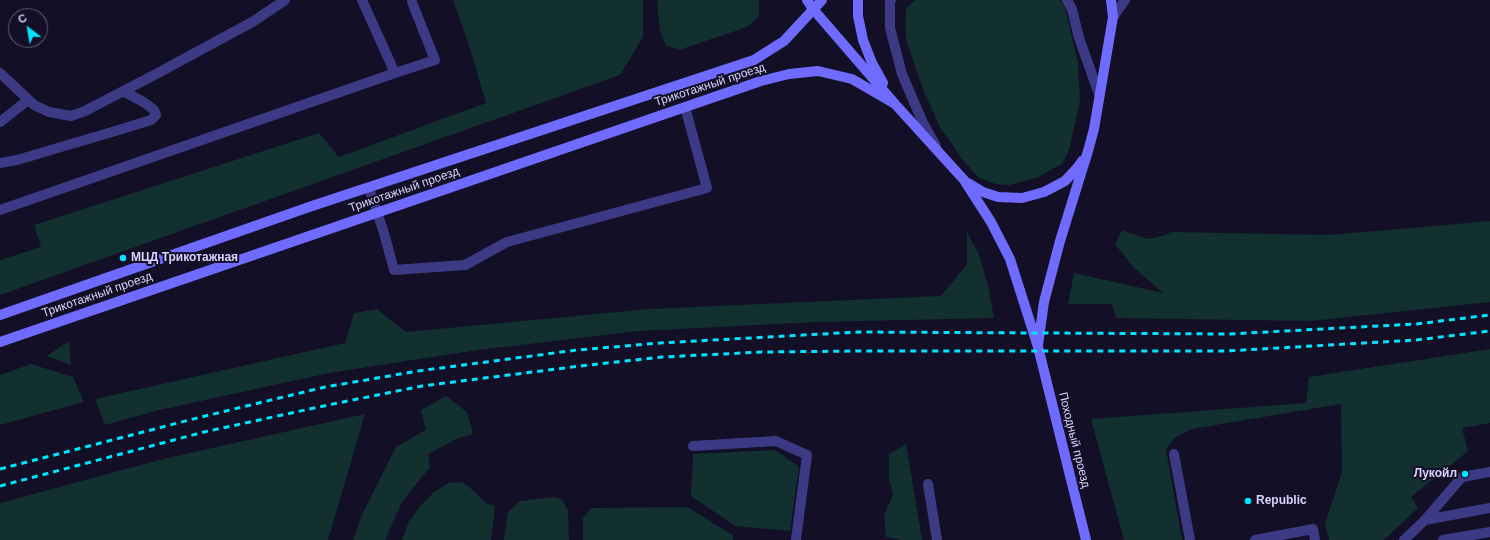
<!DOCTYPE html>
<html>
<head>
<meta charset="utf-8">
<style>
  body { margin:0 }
  #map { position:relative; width:1490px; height:540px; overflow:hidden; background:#130f26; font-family:Helvetica,sans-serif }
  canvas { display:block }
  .north { position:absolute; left:8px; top:8px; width:40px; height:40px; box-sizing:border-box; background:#130f26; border:1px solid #625e7d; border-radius:50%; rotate:329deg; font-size:11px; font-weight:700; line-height:16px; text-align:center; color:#d9d4ff }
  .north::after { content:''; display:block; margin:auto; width:14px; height:18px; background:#00e5ff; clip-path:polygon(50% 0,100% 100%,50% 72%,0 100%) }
</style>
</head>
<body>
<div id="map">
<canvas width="1490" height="540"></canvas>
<div class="north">С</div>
</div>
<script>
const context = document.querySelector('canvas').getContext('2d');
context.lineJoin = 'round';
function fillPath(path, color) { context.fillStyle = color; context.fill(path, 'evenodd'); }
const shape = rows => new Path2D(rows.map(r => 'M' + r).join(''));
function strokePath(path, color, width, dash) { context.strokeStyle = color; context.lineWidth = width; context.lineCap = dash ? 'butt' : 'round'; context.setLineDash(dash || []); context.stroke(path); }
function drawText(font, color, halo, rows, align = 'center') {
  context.font = font + ' Helvetica,sans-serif'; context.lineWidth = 4; context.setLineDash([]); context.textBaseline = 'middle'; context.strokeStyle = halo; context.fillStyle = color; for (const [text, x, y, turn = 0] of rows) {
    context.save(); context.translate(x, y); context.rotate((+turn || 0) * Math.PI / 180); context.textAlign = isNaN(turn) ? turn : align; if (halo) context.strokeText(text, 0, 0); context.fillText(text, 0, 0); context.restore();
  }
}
fillPath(shape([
  [453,0,643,0,643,37,620,75,0,295,0,260,41,247,34,225,319,133,339,157,486,103,469,45],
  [657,0,759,0,759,16,747,27,679,50,666,45,660,31],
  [915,0,1060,0,1065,8,1078,63,1080,102,1069,150,1062,164,1036,178,1009,185,996,184,979,178,963,160,941,129,924,92,907,43,905,25,906,9],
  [1490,221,1490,302,1311,321,1116,318,1112,304,1068,304,1074,273,1163,293,1133,267,1115,244,1122,230,1147,239,1163,236,1171,232,1329,235],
  [967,232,979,255,988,285,994,318,817,322,639,331,478,350,329,373,155,411,105,425,95,399,345,343,354,313,377,309,406,332,649,309,941,296,967,264],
  [69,341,71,365,47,356],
  [1490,349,1490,423,1462,428,1468,451,1411,497,1418,508,1384,540,1329,540,1325,523,1342,472,1341,404,1192,429,1175,438,1166,449,1182,540,1124,540,1091,419,1306,403,1309,377],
  [31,364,73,377,84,402,0,425,0,375],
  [446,396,467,412,473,434,459,438,428,454,430,467,402,502,385,540,353,540,361,517,396,447,426,430,421,410],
  [365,414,328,540,0,540,0,503,163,459],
  [906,444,922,540,901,540,886,537,884,515,893,495,889,478,889,454],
  [775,450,799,467,790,531,735,526,691,496,693,454],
  [461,482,468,486,486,503,495,506,491,540,402,540,409,521,422,504,433,493,448,483],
  [555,497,562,500,568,510,569,540,504,540,508,512,520,501],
  [687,507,733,535,733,540,583,540,583,518,591,508]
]), '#12302f');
strokePath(shape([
  [891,0,890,2,890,28,902,74,923,123,936,146],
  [1067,0,1072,9,1079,38,1099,94],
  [0,73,34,105,49,112,71,116,85,111,158,73,254,21,285,0],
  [395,73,435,60,412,2],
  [0,122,28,100],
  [0,163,17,160,122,129,151,120,156,115,154,110,145,103,123,91],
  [369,188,384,233,394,270,465,265,507,242,707,188,685,107],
  [0,210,395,73,362,0],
  [693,446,776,441,807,455,796,540],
  [1174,454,1190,540],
  [928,484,937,540],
  [1425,520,1462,477,1490,472],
  [1255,540,1313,529,1315,540],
  [1404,540,1425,520,1490,508],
  [1443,540,1490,532]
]), '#3d3a85', 10);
strokePath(shape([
  [1113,17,1125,0]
]), '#3d3a85', 10);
strokePath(shape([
  [807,0,813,9,895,104,964,180,991,222,1010,259,1038,347,1086,540],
  [858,0,858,16,863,40,872,63,883,83],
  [968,183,983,192,998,197,1022,198,1044,192,1065,181,1078,167,1082,161],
  [0,315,312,206,754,60,784,41,822,0],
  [0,342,761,81,789,74,818,71,852,79,895,104],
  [1038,345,1044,302,1060,241,1088,151,1094,129,1113,17,1111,0]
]), '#6f6bff', 10);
strokePath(shape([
  [0,469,201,417,325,387,418,371,577,350,660,343,858,332,1229,334,1416,324,1490,315],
  [0,486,204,432,328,405,422,386,580,366,662,357,762,352,859,351,1226,351,1416,340,1490,331]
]), '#00e5ff', 3, [6, 5]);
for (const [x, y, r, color] of [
  [123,258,4,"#00e5ff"],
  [1465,474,4,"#00e5ff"],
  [1248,501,4,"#00e5ff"]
]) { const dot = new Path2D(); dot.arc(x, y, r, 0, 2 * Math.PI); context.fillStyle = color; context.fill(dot); strokePath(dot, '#130f26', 1.5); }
drawText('12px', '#d9d4ff', '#130f26', [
  ["Трикотажный проезд",710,85,-18],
  ["Трикотажный проезд",404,190,-19],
  ["Трикотажный проезд",97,295,-19],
  ["Походный проезд",1074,440,76]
]);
drawText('bold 12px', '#d9d4ff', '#130f26', [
  ["МЦД Трикотажная",131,258],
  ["Лукойл",1457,474,"right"],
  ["Republic",1256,501]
], 'left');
</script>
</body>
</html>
